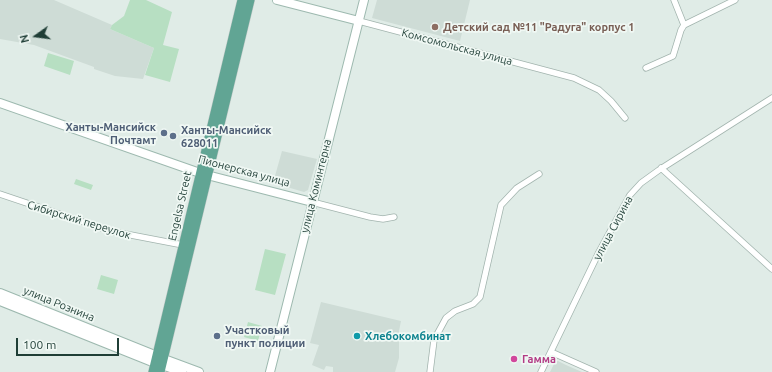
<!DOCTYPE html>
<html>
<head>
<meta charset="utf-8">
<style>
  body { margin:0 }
  #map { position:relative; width:772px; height:372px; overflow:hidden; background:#e0ece7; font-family:Ubuntu,sans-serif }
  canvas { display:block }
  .north { position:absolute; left:16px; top:16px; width:40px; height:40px; -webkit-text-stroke:3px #f0f8f4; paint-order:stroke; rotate:256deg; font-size:11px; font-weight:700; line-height:16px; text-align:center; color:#1f3e36 }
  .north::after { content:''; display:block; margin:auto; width:14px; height:18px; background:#1f3e36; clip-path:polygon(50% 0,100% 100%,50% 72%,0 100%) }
  .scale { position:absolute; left:16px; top:338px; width:103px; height:18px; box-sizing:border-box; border:2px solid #1f3e36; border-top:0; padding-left:5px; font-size:12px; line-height:14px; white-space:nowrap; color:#1f3e36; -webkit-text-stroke:3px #f0f8f4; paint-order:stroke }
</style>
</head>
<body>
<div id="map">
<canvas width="772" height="372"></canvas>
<div class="north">N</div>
<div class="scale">100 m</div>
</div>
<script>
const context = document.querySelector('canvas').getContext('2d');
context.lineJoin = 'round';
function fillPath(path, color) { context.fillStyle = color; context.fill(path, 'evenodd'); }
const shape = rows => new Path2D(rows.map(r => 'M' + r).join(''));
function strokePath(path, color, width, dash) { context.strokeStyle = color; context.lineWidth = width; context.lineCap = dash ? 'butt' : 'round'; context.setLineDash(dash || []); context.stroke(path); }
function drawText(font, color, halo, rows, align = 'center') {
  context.font = font + ' Ubuntu,sans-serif'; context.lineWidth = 3.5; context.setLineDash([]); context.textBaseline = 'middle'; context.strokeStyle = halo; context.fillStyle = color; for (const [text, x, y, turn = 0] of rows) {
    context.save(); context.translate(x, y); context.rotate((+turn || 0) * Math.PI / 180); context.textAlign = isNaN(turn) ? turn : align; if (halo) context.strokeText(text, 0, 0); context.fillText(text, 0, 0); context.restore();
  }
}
fillPath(shape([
  [0,0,54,0,112,25,110,29,154,48,143,79,115,76,94,69,94,67,34,45,0,39],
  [377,0,470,0,460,41,372,18],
  [282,151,317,159,308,190,304,192,273,183],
  [321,302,401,321,399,331,399,358,395,372,333,372,333,367,326,366,324,370,312,365,319,345,310,343],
  [558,361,566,365,582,372,550,372,555,362]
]), '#cedcd6');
fillPath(shape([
  [130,0,146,0,172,12,163,45,179,49,170,82,145,75,154,48,110,29,112,25,124,16],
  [48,53,74,61,70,75,44,66],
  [76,179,93,185,91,190,74,184],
  [265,249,286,254,275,295,255,290],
  [101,275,118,280,114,294,97,289],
  [248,322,262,326,258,341,244,337]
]), '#b7dfc2');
const street = shape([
  [674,0,684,25],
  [359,21,574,78,599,90,611,101,625,118],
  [646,68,673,56,681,30,684,25,735,0],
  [661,168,772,269],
  [0,194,110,231,183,245],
  [312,202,370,217,383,219,394,217],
  [551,352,596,372],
  [430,372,434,340,446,318,455,311,473,304,480,297,501,205,517,188,539,174],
  [541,372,598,254,630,195,641,183,659,170,772,98]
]);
const secondary = shape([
  [277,0,359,21],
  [0,103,200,173],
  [207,175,312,202],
  [0,293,157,356],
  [0,301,155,363],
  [164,359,199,372],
  [162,365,182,372],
  [270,372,364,0]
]);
const primary = shape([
  [153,372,242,0],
  [160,372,250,0]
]);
strokePath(street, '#a2b4ae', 7);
strokePath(secondary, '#9db9af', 10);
strokePath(primary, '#c0c9c7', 10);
strokePath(street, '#fff', 5.5);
strokePath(secondary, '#fff', 8);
strokePath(primary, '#61a594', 9);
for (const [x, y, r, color] of [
  [435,27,4,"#8d6e63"],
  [164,133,4,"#5c6f8a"],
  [173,136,4,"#5c6f8a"],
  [217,336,4,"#5c6f8a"],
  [357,336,4,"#0f9aa8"],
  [514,359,4,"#d1479c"]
]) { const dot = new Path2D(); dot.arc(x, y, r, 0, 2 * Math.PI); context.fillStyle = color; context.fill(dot); strokePath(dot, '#f0f8f4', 1.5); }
drawText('bold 11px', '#785e54', '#f0f8f4', [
  ["Детский сад №11 \"Радуга\" корпус 1",443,27]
], 'left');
drawText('11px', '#1f3e36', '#f0f8f4', [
  ["Комсомольская улица",457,47,15],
  ["Пионерская улица",244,171,15],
  ["улица Коминтерна",316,186,-76],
  ["Engelsa Street",180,206,-77],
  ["Сибирский переулок",79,220,17],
  ["улица Сирина",613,228,-62],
  ["улица Рознина",59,304,22]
]);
drawText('bold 11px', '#4e5e75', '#f0f8f4', [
  ["Ханты-Мансийск",156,127,"right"],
  ["Почтамт",156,140,"right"],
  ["Ханты-Мансийск",181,130],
  ["628011",181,143],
  ["Участковый",225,330],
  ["пункт полиции",225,343]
], 'left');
drawText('bold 11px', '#0d838f', '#f0f8f4', [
  ["Хлебокомбинат",365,336]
], 'left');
drawText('bold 11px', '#b23c85', '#f0f8f4', [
  ["Гамма",522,359]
], 'left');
</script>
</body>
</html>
